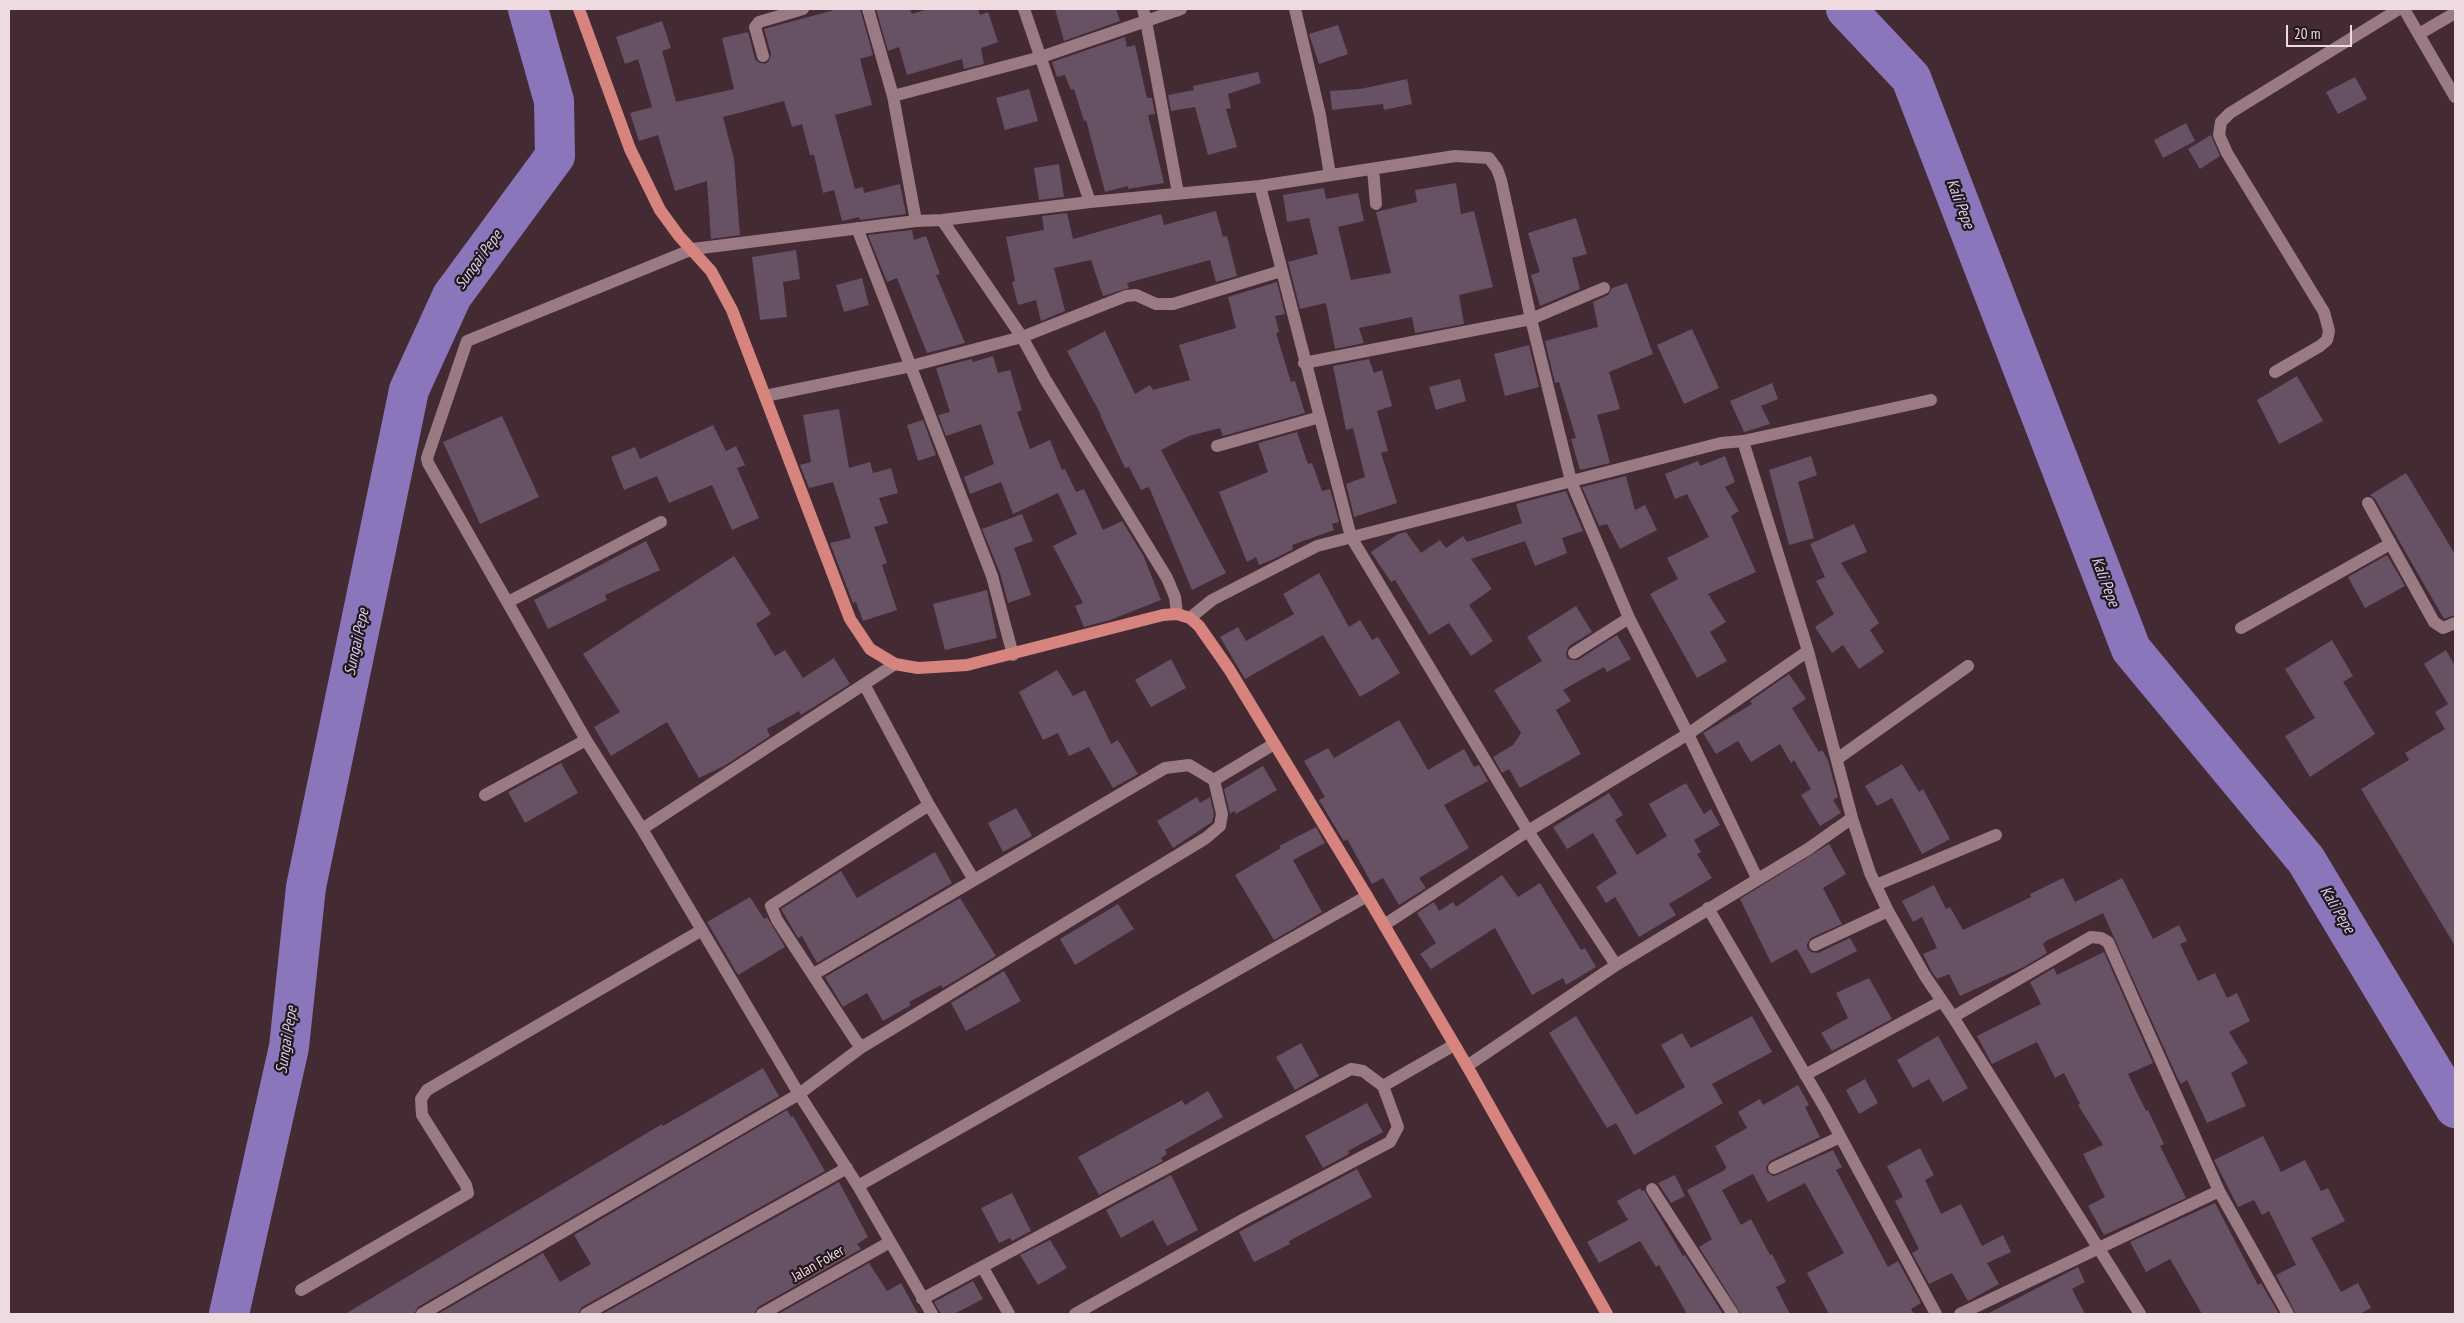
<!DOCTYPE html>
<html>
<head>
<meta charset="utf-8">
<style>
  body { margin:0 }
  #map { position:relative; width:2464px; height:1323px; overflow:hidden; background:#442a32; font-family:"PT Sans Narrow",sans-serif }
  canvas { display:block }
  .frame { position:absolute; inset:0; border:10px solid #eddbe0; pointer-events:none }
  .scale { position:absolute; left:2286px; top:25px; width:66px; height:22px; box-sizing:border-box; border:2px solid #eddbe0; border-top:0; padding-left:6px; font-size:15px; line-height:18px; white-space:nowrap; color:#eddbe0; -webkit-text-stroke:4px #23171a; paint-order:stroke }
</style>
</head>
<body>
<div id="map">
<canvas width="2464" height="1323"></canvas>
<div class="frame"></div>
<div class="scale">20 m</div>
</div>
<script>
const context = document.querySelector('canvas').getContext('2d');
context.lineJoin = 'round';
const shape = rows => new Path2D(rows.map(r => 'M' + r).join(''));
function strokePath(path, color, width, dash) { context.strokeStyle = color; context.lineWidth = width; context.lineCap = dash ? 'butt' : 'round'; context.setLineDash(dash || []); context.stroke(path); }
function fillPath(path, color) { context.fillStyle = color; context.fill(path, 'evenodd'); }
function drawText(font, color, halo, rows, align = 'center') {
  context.font = font + ' "PT Sans Narrow",sans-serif'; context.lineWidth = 4.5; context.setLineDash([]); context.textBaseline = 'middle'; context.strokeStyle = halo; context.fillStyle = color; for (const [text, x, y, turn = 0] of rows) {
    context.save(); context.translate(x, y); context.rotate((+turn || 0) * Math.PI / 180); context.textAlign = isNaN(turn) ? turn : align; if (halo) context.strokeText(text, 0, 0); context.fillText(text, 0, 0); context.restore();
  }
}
strokePath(shape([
  [1846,9,1911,78,2131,649,2306,860,2455,1108],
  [229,1314,289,1047,306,887,409,390,452,296,555,156,554,101,528,9]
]), '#8b76bb', 40);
fillPath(shape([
  [838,9,860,9,873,55,860,59,872,105,835,115,855,189,863,187,864,193,900,184,906,214,860,220,859,217,842,221,834,190,823,193,814,155,810,155,802,124,792,127,784,101,723,117,734,159,740,235,711,239,707,181,675,191,658,135,639,141,630,113,652,107,638,59,625,64,616,37,662,21,671,48,662,51,676,102,734,89,722,38,748,32,755,59,758,62,765,64,769,61,771,54,764,29],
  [876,9,910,9,912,14,928,9,978,9,980,15,988,12,998,42,981,48,984,64,964,69,962,59,907,75,899,47,888,51],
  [1055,9,1116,9,1120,21,1064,41],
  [1338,25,1348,54,1319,64,1309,34],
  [1125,37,1127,47,1135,45,1147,98,1152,98,1155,114,1148,115,1164,183,1128,189,1128,186,1105,192,1086,120,1084,121,1074,89,1071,90,1065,75,1057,77,1052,62],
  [1258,72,1261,83,1228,94,1231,108,1226,109,1237,147,1208,155,1195,107,1171,111,1168,95,1194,90,1193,86],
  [2355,77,2367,99,2338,114,2326,92],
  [1407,79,1412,104,1384,110,1383,104,1332,110,1330,91,1360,89],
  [1029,89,1038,121,1005,130,996,98],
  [2186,123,2195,141,2163,158,2154,140],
  [2211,135,2220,156,2200,169,2188,149],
  [1059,164,1064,197,1039,200,1034,168],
  [1456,183,1461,214,1474,211,1493,287,1459,295,1464,324,1415,333,1412,317,1359,328,1364,343,1335,349,1326,303,1300,309,1288,262,1318,254,1309,218,1287,222,1283,195,1324,188,1326,199,1358,193,1364,221,1338,227,1351,280,1391,273,1376,212,1417,202,1415,190],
  [1216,211,1223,237,1227,236,1237,276,1216,282,1210,260,1127,283,1129,288,1103,296,1091,260,1054,268,1065,311,1041,321,1036,300,1018,305,1012,282,1015,281,1006,237,1044,230,1042,216,1067,213,1073,239,1161,214,1164,225],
  [1576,218,1587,254,1572,258,1580,289,1540,306,1531,275,1540,272,1528,233],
  [912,230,914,240,926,236,940,274,936,275,965,343,927,353,897,278,887,282,868,235],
  [796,250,800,279,783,282,787,317,760,320,752,257],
  [862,278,869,305,844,312,836,285],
  [1277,282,1285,314,1275,316,1279,332,1276,333,1291,382,1295,381,1305,413,1223,436,1220,428,1189,436,1161,450,1226,573,1192,590,1149,487,1141,490,1129,467,1125,468,1100,415,1101,415,1067,351,1105,331,1135,394,1150,385,1153,390,1190,380,1179,345,1236,328,1228,297],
  [1627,283,1653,354,1609,372,1620,409,1597,415,1610,463,1580,470,1571,439,1576,438,1559,382,1555,383,1545,341,1598,327,1593,302,1608,295,1612,288],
  [1692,329,1719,388,1684,404,1657,345],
  [1529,345,1539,387,1505,396,1494,354],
  [993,356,998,373,1010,370,1022,410,1017,412,1030,449,1050,440,1062,470,1065,469,1076,492,1084,489,1103,530,1122,521,1143,555,1161,600,1110,620,1084,627,1075,606,1083,603,1053,546,1077,534,1058,493,1013,514,1001,482,970,494,964,477,994,464,981,424,946,436,938,415,950,412,936,368,972,359,973,362],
  [1369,359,1374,373,1382,370,1392,406,1377,411,1388,451,1381,453,1397,503,1354,517,1346,484,1365,477,1353,428,1346,430,1333,366],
  [2297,376,2323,421,2279,444,2257,400],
  [1460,379,1466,401,1436,410,1429,387],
  [1772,383,1778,399,1761,406,1770,424,1744,432,1730,401],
  [839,409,849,468,870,462,873,473,891,468,898,493,879,498,888,523,874,527,887,563,882,565,897,610,863,621,856,602,853,603,830,543,851,538,833,482,809,488,800,465,811,462,803,415],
  [502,416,539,497,480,524,443,442],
  [923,420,936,455,918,461,907,425],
  [713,425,726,451,736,446,745,465,737,468,759,518,732,530,712,485,669,503,657,476,624,490,611,457,635,447,640,459],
  [1297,432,1308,464,1312,463,1322,491,1330,489,1339,522,1332,524,1334,530,1292,545,1293,549,1274,559,1259,565,1256,557,1247,562,1219,492,1268,472,1258,443],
  [1725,456,1735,482,1725,487,1739,511,1731,516,1756,572,1708,594,1726,622,1710,632,1727,661,1697,678,1650,594,1678,579,1667,558,1709,537,1687,494,1675,499,1665,474,1698,461,1700,466],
  [1811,456,1817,475,1798,482,1814,538,1789,545,1769,470],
  [2406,473,2455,554,2455,615,2444,619,2375,499,2370,495],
  [1626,476,1635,510,1645,505,1657,530,1620,549,1607,524,1599,526,1582,487],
  [1566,491,1583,531,1562,538,1567,553,1535,566,1525,541,1471,559,1492,589,1469,605,1493,641,1471,656,1449,623,1429,635,1395,580,1391,582,1371,552,1398,534,1406,532,1421,553,1440,540,1446,548,1463,536,1467,542,1522,523,1516,504],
  [1022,514,1033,541,1014,548,1031,595,1008,603,1000,573,982,529],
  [1854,524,1867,552,1841,563,1879,623,1870,630,1884,652,1859,669,1843,645,1832,653,1815,627,1834,614,1816,581,1825,577,1810,544],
  [646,541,660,570,605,595,607,600,548,629,534,600],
  [2387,555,2405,586,2365,608,2348,577],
  [734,556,771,614,756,624,775,656,785,650,803,678,834,658,850,684,801,715,799,711,767,729,770,736,724,766,699,778,667,722,611,756,594,727,620,712,583,654],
  [1319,573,1349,627,1360,620,1372,640,1378,637,1400,673,1360,697,1323,635,1245,679,1220,637,1238,627,1246,641,1294,614,1283,594],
  [987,590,997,638,945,650,933,604],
  [1576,606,1592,632,1569,646,1566,653,1567,658,1571,660,1578,660,1617,635,1631,659,1607,672,1604,667,1563,690,1571,701,1556,710,1581,754,1520,788,1509,769,1502,773,1493,757,1513,745,1521,733,1494,690,1542,661,1527,637],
  [2332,640,2353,676,2343,682,2375,734,2310,777,2285,736,2315,718,2285,669],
  [2446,650,2455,666,2455,946,2361,789,2409,760,2405,753,2445,729,2435,712,2448,704,2424,664],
  [1171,659,1186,688,1151,707,1135,680],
  [1057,670,1073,696,1085,690,1111,744,1118,740,1138,774,1113,788,1089,747,1069,756,1058,733,1043,740,1019,692],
  [1789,674,1806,699,1792,708,1819,752,1822,750,1828,760,1838,797,1833,800,1841,813,1820,826,1801,795,1811,789,1794,760,1791,763,1780,744,1751,762,1738,741,1716,754,1703,733,1752,704,1750,701],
  [1399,720,1428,770,1464,749,1474,767,1479,765,1488,781,1444,805,1469,848,1419,878,1426,888,1399,905,1383,878,1372,884,1347,839,1344,841,1340,835,1319,800,1325,797,1304,761,1328,748,1334,758],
  [561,763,578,793,525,823,508,792],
  [1902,764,1919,792,1923,789,1950,839,1922,854,1892,798,1877,806,1865,786],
  [1263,766,1277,790,1236,814,1234,811,1230,814,1224,789],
  [1686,783,1704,814,1711,809,1720,825,1694,840,1701,852,1697,854,1712,878,1669,904,1676,915,1639,937,1615,897,1606,903,1596,887,1617,873,1593,833,1567,849,1553,827,1609,793,1623,815,1615,820,1637,855,1667,836,1649,804],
  [1197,797,1200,803,1210,797,1214,814,1212,822,1173,848,1157,821],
  [1016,808,1032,836,1003,852,988,823],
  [1316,827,1325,843,1293,860,1322,912,1274,940,1235,875,1281,848,1279,846],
  [1829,844,1846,874,1823,888,1842,924,1811,938,1807,944,1807,948,1811,952,1818,953,1850,938,1857,951,1811,974,1797,949,1771,963,1740,899],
  [935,852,952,883,817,963,802,936,798,938,781,909,841,871,857,898],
  [1502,875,1518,897,1540,883,1581,950,1585,948,1596,967,1566,985,1563,978,1532,995,1495,928,1431,969,1420,954,1436,943,1417,913,1434,902,1439,911,1453,902,1456,907],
  [2063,878,2075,902,2122,878,2153,939,2179,925,2187,941,2180,944,2198,981,2215,973,2227,998,2237,993,2250,1021,2229,1032,2248,1063,2231,1073,2246,1106,2207,1123,2187,1080,2181,1084,2177,1077,2103,913,2046,941,2043,944,2047,953,2024,967,1960,996,1949,974,1937,979,1932,972,1923,954,1937,948,1922,917,1913,922,1902,901,1934,885,1946,909,1950,907,1963,930,2031,897,2030,894],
  [750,897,764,919,767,917,785,947,738,975,707,922],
  [960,898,996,956,943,988,941,985,909,1002,911,1005,883,1021,867,993,843,1007,825,977],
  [1118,904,1134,929,1075,965,1060,939],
  [2104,952,2153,1063,2128,1074,2146,1111,2148,1110,2164,1144,2160,1146,2186,1198,2104,1235,2088,1206,2105,1197,2083,1154,2103,1145,2078,1105,2080,1104,2064,1073,2055,1078,2037,1042,1992,1064,1977,1036,2041,1004,2030,982,2054,968,2057,975],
  [1004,971,1021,1001,966,1031,951,1003],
  [1869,978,1892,1019,1832,1051,1821,1033,1848,1018,1836,993],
  [1576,1016,1636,1115,1685,1087,1661,1045,1682,1033,1691,1048,1752,1016,1772,1052,1712,1084,1723,1103,1634,1155,1616,1123,1607,1128,1549,1033],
  [1938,1036,1968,1088,1943,1102,1929,1079,1913,1088,1897,1060],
  [1301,1043,1319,1076,1295,1090,1276,1057],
  [763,1068,779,1096,418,1307,414,1314,345,1314,662,1124,663,1126],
  [1865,1079,1878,1103,1859,1114,1846,1090],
  [1798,1085,1809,1105,1805,1107,1820,1137,1770,1161,1766,1167,1767,1172,1773,1176,1777,1175,1833,1150,1842,1167,1836,1170,1888,1267,1898,1261,1921,1303,1911,1309,1914,1314,1829,1314,1807,1273,1844,1253,1805,1183,1768,1202,1753,1174,1722,1190,1741,1225,1751,1219,1770,1255,1772,1254,1786,1282,1776,1287,1790,1314,1741,1314,1699,1247,1712,1239,1687,1190,1725,1170,1726,1167,1715,1146,1747,1128,1738,1112,1760,1099,1763,1105],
  [1208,1091,1223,1117,1165,1150,1167,1154,1161,1158,1163,1161,1099,1195,1078,1157,1182,1100,1185,1105],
  [1367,1103,1383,1132,1348,1151,1349,1154,1323,1168,1305,1136],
  [787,1110,791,1117,793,1116,825,1171,582,1307,578,1314,438,1314,543,1253,560,1282,591,1264,574,1235],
  [2263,1136,2281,1172,2305,1160,2321,1191,2328,1188,2345,1221,2311,1238,2341,1292,2358,1283,2371,1308,2360,1314,2296,1314,2276,1275,2296,1265,2269,1211,2262,1215,2254,1200,2238,1207,2214,1160],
  [1920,1148,1934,1175,1925,1180,1941,1214,1961,1204,1982,1246,2003,1235,2011,1252,1987,1263,1999,1284,1968,1301,1952,1273,1929,1284,1912,1253,1919,1249,1895,1201,1903,1197,1887,1166],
  [1357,1169,1372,1197,1289,1241,1290,1244,1254,1262,1239,1232],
  [1171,1175,1198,1230,1167,1246,1153,1220,1121,1238,1106,1210],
  [1675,1175,1685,1196,1671,1203,1658,1183],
  [839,1182,868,1237,857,1244,861,1249,758,1307,754,1314,602,1314],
  [1640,1188,1642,1191,1644,1190,1683,1256,1685,1255,1723,1314,1687,1314,1659,1265,1656,1267,1640,1241,1599,1263,1587,1242,1628,1220,1617,1201],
  [1012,1193,1031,1231,1012,1241,1010,1238,999,1243,981,1208],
  [2215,1203,2258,1285,2261,1283,2279,1314,2202,1314,2170,1259,2146,1272,2130,1242],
  [1050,1240,1067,1268,1038,1285,1020,1255],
  [869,1263,887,1291,901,1283,918,1314,778,1314],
  [2078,1267,2085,1282,2072,1289,2085,1314,1987,1314],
  [973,1281,983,1299,954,1314,941,1314,934,1302]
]), '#665165');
strokePath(shape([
  [868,9,893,96,916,221],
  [1024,9,1090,202],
  [1295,9,1320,115,1330,175],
  [2404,9,2455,97],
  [2419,34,2455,13],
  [763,56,755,27,759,22,803,9],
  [893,96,1041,57,1146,21,1143,9],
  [1373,169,1376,204],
  [1260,186,1351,537,1528,831,1688,734,1808,651],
  [1178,193,1146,21,1181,9],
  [942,220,1022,337,1045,379,1167,578,1175,597,1177,614],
  [857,228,992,576,1013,655],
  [1304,363,1531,319,1604,288],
  [2275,372,2320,346,2327,340,2329,331,2324,312,2227,153,2219,135,2221,122,2230,113,2399,9],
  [765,396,911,366,1022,337,1126,296,1136,295,1156,304,1173,304,1281,271],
  [1743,441,1931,400],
  [1217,446,1320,417],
  [2368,503,2434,622,2443,628,2455,623],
  [508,602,661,522],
  [1190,618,1212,600,1317,546,1721,443,1743,441,1808,651,1852,818,1870,873,1888,911,1925,976,1953,1017,2140,1314],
  [2241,628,2390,544],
  [1574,653,1629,618],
  [864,684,929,805,974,880],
  [1837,759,1968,666],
  [485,795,586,740],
  [929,805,771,906,777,920,856,1041,862,1047,1206,838,1220,826,1222,814,1214,780],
  [642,829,895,664],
  [1876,885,1996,835],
  [1708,908,1826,1110,1936,1314],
  [1384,925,1528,831,1616,965],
  [1815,945,1888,911],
  [814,974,1165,768,1189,765,1214,780,1274,744],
  [1953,1017,2091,937,2101,938,2108,942,2219,1191,2288,1314],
  [1467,1066,1616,965,1808,849,1852,818],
  [1805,1075,1942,1001],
  [1774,1168,1840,1137],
  [858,1186,1367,896],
  [1652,1189,1733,1314],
  [983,1268,1009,1314],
  [301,1290,468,1193,466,1185,422,1115,421,1099,427,1090,702,930],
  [922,1299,1351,1069,1363,1071,1383,1086,1454,1045],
  [422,1314,799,1094,862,1047],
  [586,1314,847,1168],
  [762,1314,890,1242],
  [932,1314,858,1186,799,1094,642,829,586,740,428,463,427,458,467,341,693,249,916,221,942,220,1090,202,1260,186,1455,156,1489,158,1497,169,1501,180,1531,319,1571,481,1629,618,1688,734,1757,878],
  [1075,1314,1246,1218,1390,1142,1398,1127,1383,1086],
  [1960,1314,2219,1191]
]), '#9a7b84', 12);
strokePath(shape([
  [579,9,630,149,660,210,679,236,711,271,732,310,850,619,870,649,895,664,918,668,967,665,1163,615,1177,614,1190,618,1199,626,1229,669,1367,896,1467,1066,1607,1314]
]), '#d6847d', 12);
drawText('15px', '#eddbe0', '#23171a', [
  ["Jalan Foker",818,1264,-30]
]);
drawText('italic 16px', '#d7cdf3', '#23171a', [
  ["Kali Pepe",1960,204,69],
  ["Sungai Pepe",479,260,-54],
  ["Kali Pepe",2105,582,69],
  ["Sungai Pepe",357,642,-78],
  ["Kali Pepe",2337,910,59],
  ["Sungai Pepe",287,1040,-81]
]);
</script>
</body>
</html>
